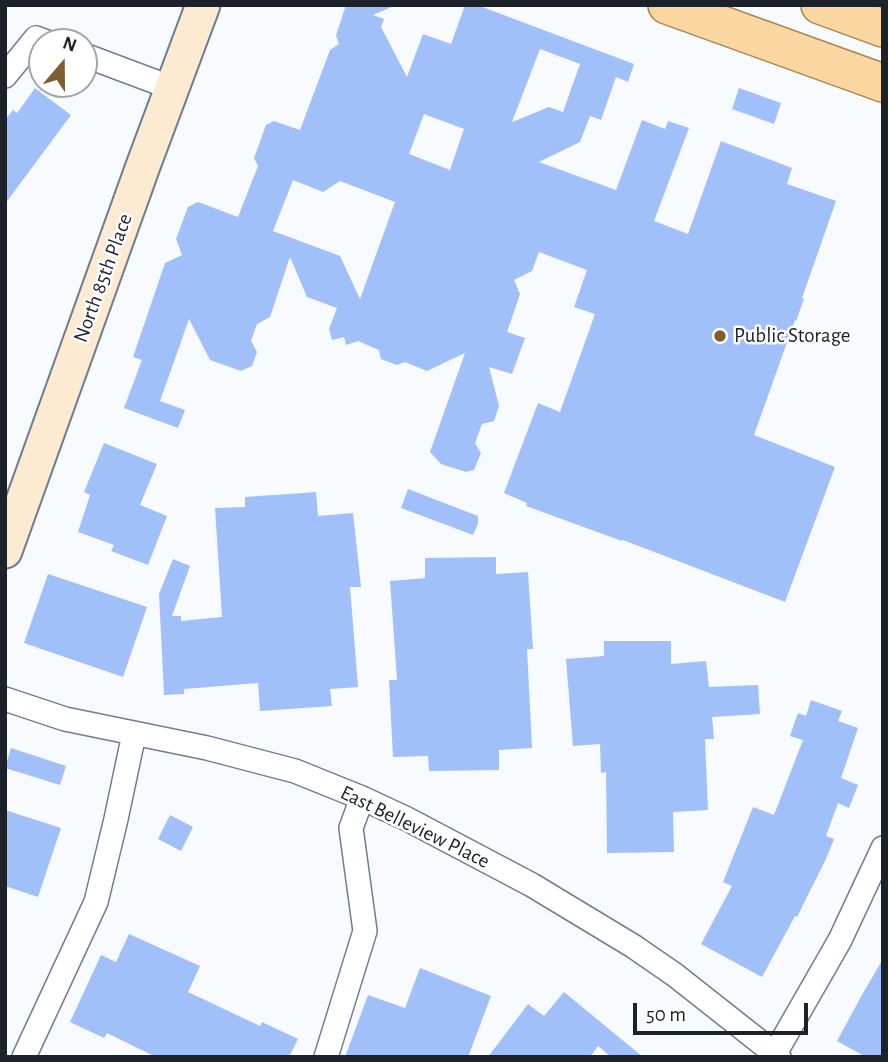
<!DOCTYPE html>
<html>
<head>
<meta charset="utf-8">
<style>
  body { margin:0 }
  #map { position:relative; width:888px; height:1062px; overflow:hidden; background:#f7fafe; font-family:"Alegreya Sans",sans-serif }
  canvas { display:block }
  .frame { position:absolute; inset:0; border:7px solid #1d212a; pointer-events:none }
  .north { position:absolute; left:28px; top:28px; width:70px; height:70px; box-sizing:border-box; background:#fff; border:2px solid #a5a6aa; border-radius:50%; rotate:20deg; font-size:19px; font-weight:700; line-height:28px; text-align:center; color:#1d212a }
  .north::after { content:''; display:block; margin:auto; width:24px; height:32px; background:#7d5f33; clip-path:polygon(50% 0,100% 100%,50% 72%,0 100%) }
  .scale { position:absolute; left:633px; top:1003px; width:175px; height:32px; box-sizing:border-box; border:4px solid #1d212a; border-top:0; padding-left:9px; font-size:21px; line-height:24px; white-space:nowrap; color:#1d212a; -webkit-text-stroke:5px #fff; paint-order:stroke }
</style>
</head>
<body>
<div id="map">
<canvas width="888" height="1062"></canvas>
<div class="frame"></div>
<div class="north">N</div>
<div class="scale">50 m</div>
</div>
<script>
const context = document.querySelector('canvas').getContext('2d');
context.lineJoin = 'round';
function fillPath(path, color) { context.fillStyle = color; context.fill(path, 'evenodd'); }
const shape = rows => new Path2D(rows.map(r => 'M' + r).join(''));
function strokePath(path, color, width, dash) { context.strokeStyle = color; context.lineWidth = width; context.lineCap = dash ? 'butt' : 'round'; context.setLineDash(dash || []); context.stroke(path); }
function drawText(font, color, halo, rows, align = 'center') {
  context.font = font + ' "Alegreya Sans",sans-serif'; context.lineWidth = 5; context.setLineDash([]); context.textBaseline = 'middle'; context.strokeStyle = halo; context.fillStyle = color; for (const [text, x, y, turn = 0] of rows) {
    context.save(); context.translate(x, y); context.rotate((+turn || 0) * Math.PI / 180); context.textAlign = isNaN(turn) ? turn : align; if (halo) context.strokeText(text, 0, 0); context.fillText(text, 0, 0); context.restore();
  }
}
fillPath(shape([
  [346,5,396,5,373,15,384,19,381,27,407,77,423,34,451,44,465,5,477,5,634,64,628,82,616,77,601,120,590,116,580,142,539,162,616,190,642,120,665,129,668,121,689,128,654,221,688,234,721,141,792,168,787,184,836,201,802,298,804,299,796,321,795,320,754,435,835,467,785,602,623,540,622,541,526,506,527,503,504,493,538,403,560,412,595,314,574,307,587,270,539,252,532,271,514,280,520,294,507,332,525,338,512,374,489,367,499,406,494,421,482,424,475,443,481,453,474,470,466,472,441,464,430,452,465,353,427,371,405,362,397,365,381,359,379,350,358,341,346,345,344,337,332,340,329,329,337,308,307,297,290,257,270,317,257,324,251,341,257,352,252,366,241,371,210,360,189,319,160,401,185,410,178,428,124,408,142,360,133,357,165,263,182,255,176,239,188,207,198,202,238,217,258,166,254,158,266,125,274,121,300,130,330,50,339,44,336,35],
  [540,49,580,64,563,112,549,107,512,122],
  [424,114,464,129,450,170,409,154],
  [293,180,323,192,340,181,395,202,360,299,340,256,273,231],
  [35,88,71,115,5,204,5,120,13,110,17,113],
  [739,88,781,103,774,124,732,109],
  [104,443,157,464,140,505,167,516,148,565,111,551,114,545,78,532,90,495,84,492],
  [408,489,478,516,478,524,473,535,401,508],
  [316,492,318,516,353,513,361,587,350,587,358,687,330,689,332,706,260,711,258,683,184,689,184,694,164,695,159,594,173,559,190,566,172,616,181,616,181,621,222,617,215,508,245,507,245,497],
  [496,557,496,574,528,572,533,649,527,649,532,748,499,750,499,770,429,771,428,756,393,757,389,680,397,680,390,581,425,578,425,558],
  [48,574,147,607,123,677,24,643],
  [604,641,671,641,671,664,706,661,709,687,758,685,760,714,712,717,714,739,705,739,708,810,673,812,674,852,607,853,606,772,601,773,600,744,573,746,566,659,604,656],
  [811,700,842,711,838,721,858,728,841,778,858,785,849,808,838,803,826,836,834,839,826,859,797,917,795,916,762,977,701,944,732,886,723,882,753,807,774,815,803,740,790,736,798,713,806,716],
  [11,748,66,766,60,785,5,768],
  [5,810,61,828,38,897,5,886],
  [170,815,193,827,181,851,158,839],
  [129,934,200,966,188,992,260,1026,262,1022,298,1039,289,1057,156,1057,107,1033,104,1038,70,1022,101,955,116,962],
  [883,959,883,1057,866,1057,837,1041,863,993],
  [420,968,491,996,468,1057,345,1057,368,995,405,1008],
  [564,992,643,1057,611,1057,598,1046,590,1057,488,1057,528,1004,544,1016]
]), '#a1bff8');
const street = shape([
  [84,55,172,88],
  [5,76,36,38,47,42],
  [5,699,65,719,207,748,295,771,362,798,407,819,532,885,633,946,675,975,779,1057],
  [24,1057,96,902,116,819,134,734],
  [326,1057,365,931,351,828,362,798],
  [773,1057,840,940,883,848]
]);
const secondary = shape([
  [5,551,143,166,203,5]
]);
const primary = shape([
  [667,5,883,83],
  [820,5,883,28]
]);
strokePath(street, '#717c91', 26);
strokePath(secondary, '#717c91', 37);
strokePath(primary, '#aa854f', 40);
strokePath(street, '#fff', 23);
strokePath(secondary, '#fcebd0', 33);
strokePath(primary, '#fad6a1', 37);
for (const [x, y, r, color] of [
  [720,336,7,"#7d5f33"]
]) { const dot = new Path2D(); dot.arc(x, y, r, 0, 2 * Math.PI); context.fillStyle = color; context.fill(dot); strokePath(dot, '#fff', 2.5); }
drawText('21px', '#1d212a', '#fff', [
  ["North 85th Place",103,278,-70],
  ["East Belleview Place",415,827,26]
]);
drawText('21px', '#1d212a', '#fff', [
  ["Public Storage",734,336]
], 'left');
</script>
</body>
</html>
